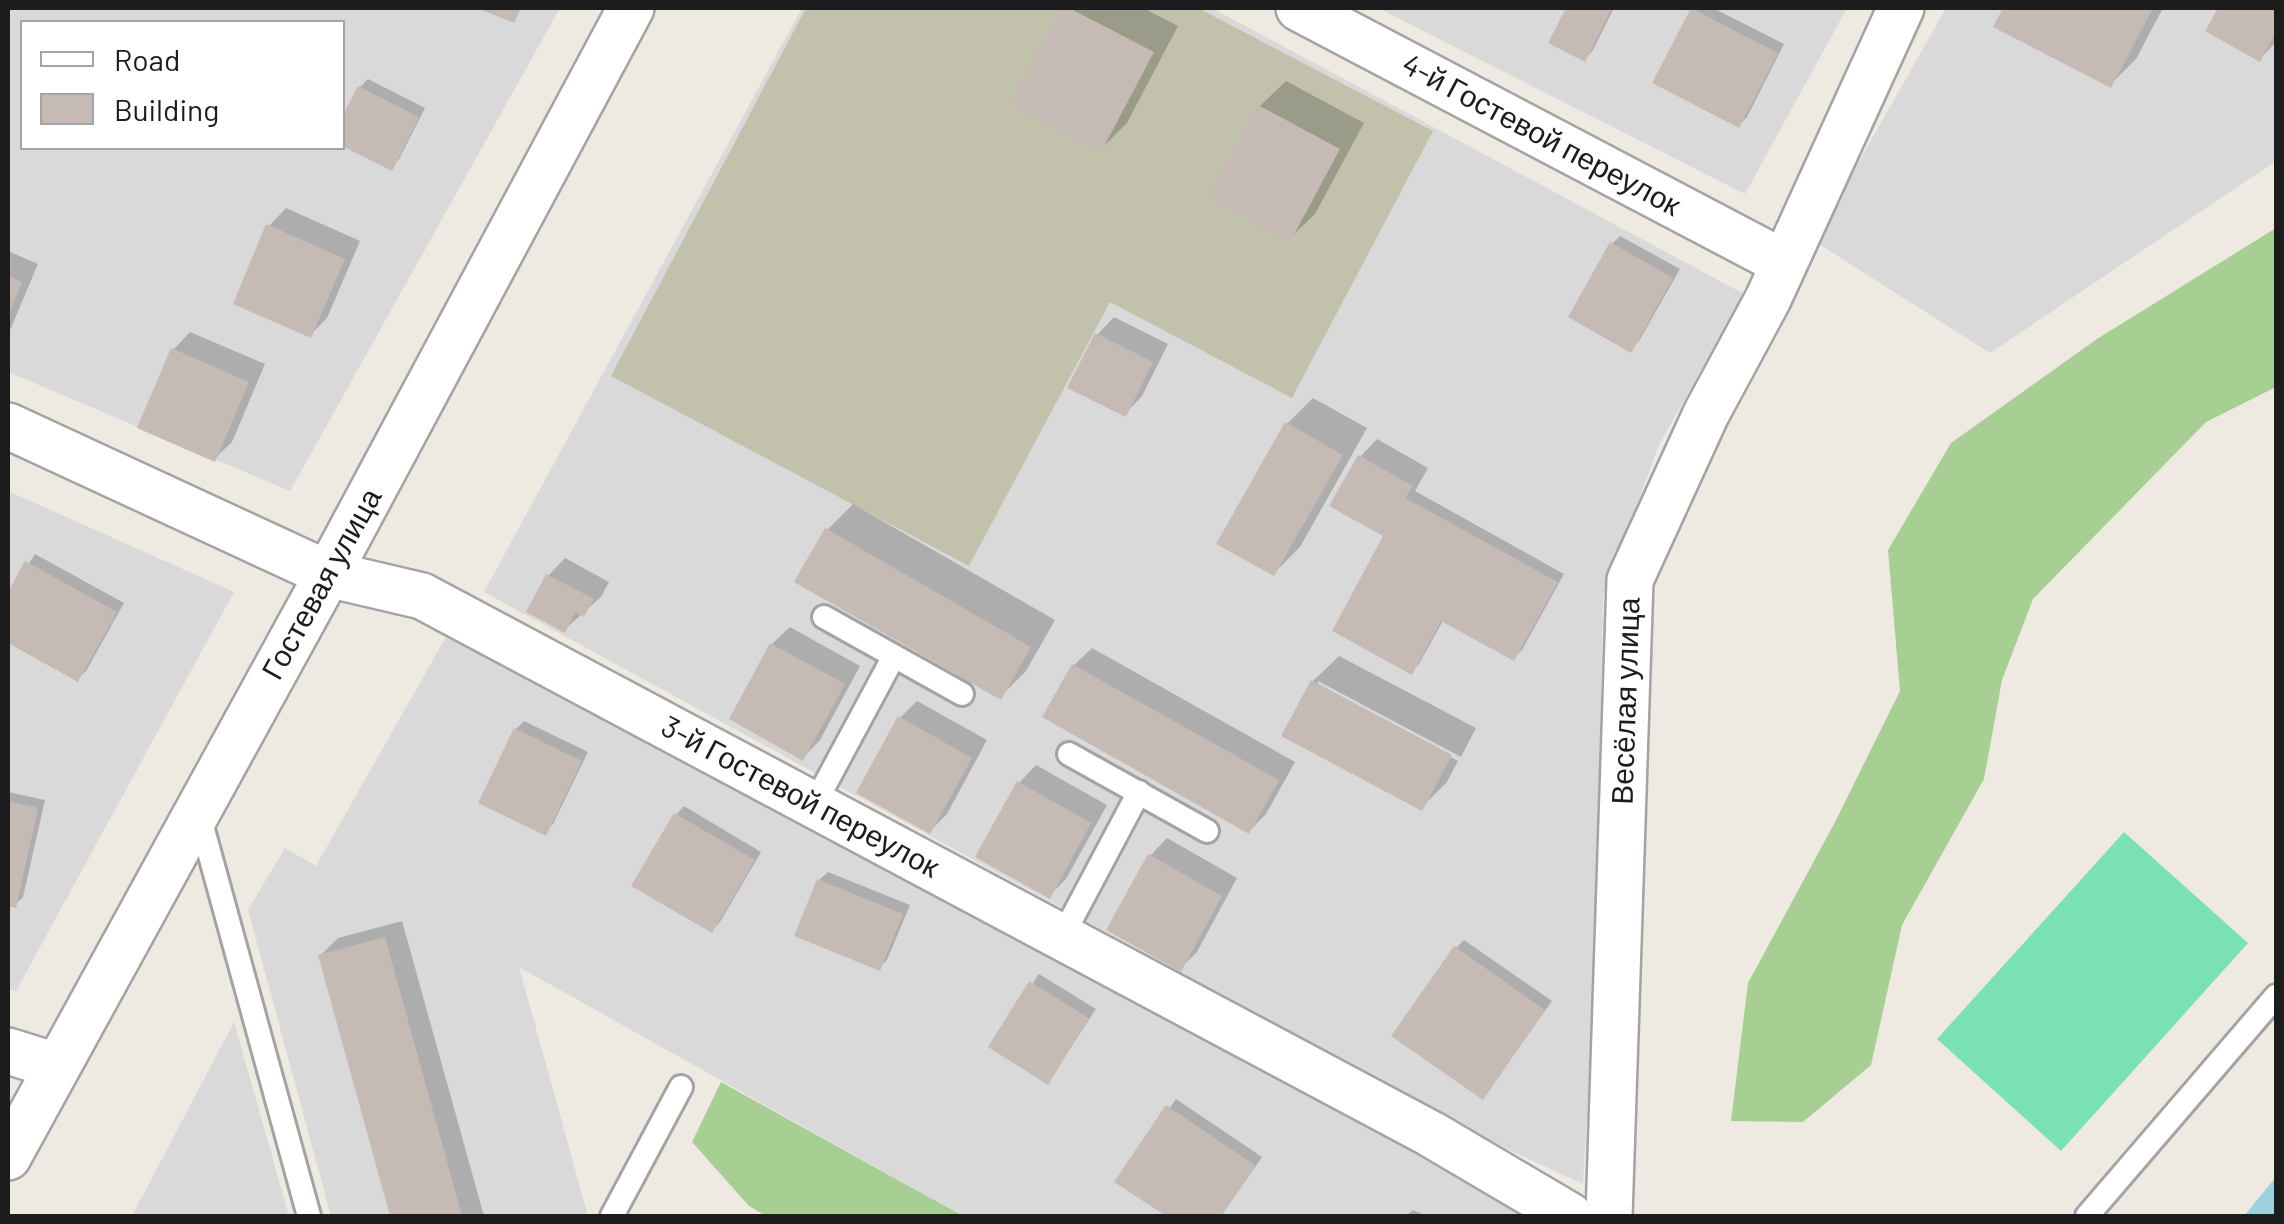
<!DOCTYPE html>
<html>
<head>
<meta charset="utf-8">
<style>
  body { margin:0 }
  #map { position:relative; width:2284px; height:1224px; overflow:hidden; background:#eee9e1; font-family:Barlow,sans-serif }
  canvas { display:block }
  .frame { position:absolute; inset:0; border:10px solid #1c1c1c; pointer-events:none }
  .legend { position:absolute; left:20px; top:20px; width:325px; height:130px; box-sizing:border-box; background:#fff; border:2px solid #a4a4a4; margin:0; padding:12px 18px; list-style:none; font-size:30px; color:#1c1c1c }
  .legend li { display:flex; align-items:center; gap:20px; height:50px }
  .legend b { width:50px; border:2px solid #a4a4a4 }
</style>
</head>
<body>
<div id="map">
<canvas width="2284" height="1224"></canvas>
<div class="frame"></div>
<ul class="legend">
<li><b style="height:12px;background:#fff"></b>Road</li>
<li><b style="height:28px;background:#c6bbb4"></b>Building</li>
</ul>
</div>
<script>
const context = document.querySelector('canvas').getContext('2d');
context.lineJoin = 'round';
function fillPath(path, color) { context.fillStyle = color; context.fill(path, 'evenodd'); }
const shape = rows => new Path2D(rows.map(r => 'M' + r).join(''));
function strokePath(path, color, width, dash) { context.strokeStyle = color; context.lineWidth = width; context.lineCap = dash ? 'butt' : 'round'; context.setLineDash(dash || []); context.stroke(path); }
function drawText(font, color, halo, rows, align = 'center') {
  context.font = font + ' Barlow,sans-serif'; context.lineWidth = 8; context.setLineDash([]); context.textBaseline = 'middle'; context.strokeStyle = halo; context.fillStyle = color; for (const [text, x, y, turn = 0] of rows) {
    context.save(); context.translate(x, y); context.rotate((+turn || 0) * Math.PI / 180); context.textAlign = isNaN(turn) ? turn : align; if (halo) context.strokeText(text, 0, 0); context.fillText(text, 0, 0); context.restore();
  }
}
fillPath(shape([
  [8,8,560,8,290,491,8,372],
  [22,22,342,22,342,148,22,148],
  [802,8,1212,8,1744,294,1659,445,1603,594,1596,948,1583,1184,1479,1136,484,592],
  [1378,8,1847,8,1745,194],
  [1946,8,2276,8,2276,161,1990,353,1814,241],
  [8,491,234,592,16,991,8,989],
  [455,621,1534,1216,963,1216,519,967,588,1216,331,1216,248,910,285,848,316,866],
  [234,1022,289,1216,132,1216]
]), '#dad9d9');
fillPath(shape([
  [806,8,1198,8,1433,131,1292,398,1110,302,969,566,611,376]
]), '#c2c2ac');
fillPath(shape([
  [2276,228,2276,387,2206,422,2033,599,2002,680,1984,779,1902,925,1871,1065,1803,1122,1731,1121,1748,983,1834,824,1900,691,1888,550,1951,443,2097,339],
  [721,1082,963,1216,766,1216,749,1206,692,1142]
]), '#a7cf93');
fillPath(shape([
  [2124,832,2248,943,2061,1151,1937,1039]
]), '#7ae1b7');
fillPath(shape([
  [2276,1177,2276,1216,2244,1216]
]), '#9ed1de');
fillPath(shape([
  [1064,8,1143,8,1178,26,1127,123,1101,149,1014,104],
  [1568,8,1614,8,1593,50,1585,59,1551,42],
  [1695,8,1713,8,1784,44,1747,117,1739,125],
  [2006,8,2163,8,2136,59,2110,85,1997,26],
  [2221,8,2276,8,2276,42,2260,59,2208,30],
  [368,79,425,108,399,159,391,167,360,87],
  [1286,81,1364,123,1315,214,1289,239,1260,106],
  [286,208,360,241,327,318,310,335,269,226],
  [1620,236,1680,269,1639,341,1631,349,1612,244],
  [8,251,38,264,8,335],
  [1114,317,1168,344,1142,396,1125,414,1097,335],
  [190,332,265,364,232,442,214,459,173,350],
  [1313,398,1367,428,1300,547,1274,573,1287,424],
  [1377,439,1428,468,1415,491,1564,574,1522,650,1514,658,1444,619,1419,664,1411,672,1392,527,1360,457],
  [853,504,1055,620,1026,671,1000,697,827,530],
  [35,554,124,603,86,671,78,679,8,640,8,597],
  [565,558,609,582,601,597,564,630,548,576],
  [790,627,860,666,820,740,803,758,772,644],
  [1092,648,1295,762,1266,814,1249,831,1046,716,1074,665],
  [1339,656,1476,728,1461,757,1318,681,1318,687,1458,761,1447,782,1421,808,1313,681],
  [917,701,987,740,947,814,930,831,900,718],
  [524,721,588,752,553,824,545,832,516,729],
  [1036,765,1107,805,1066,879,1049,896,1019,783],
  [8,792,45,800,23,897,15,905,8,903],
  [684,806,761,852,720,922,712,930,676,815],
  [1167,838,1237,878,1197,952,1180,969,1150,856],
  [828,872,910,905,887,960,879,968,819,880],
  [402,921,484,1216,393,1216,321,955,338,938],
  [1464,940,1552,1001,1490,1088,1456,948],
  [1039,974,1096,1009,1048,1082,991,1046],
  [1176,1099,1262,1157,1221,1216,1170,1216,1118,1181],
  [1413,1210,1428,1216,1406,1216]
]), '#0003');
fillPath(shape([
  [477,8,521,8,514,23],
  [1061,8,1069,8,1154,52,1101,152,1010,105],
  [1566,8,1612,8,1585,62,1548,43],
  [1691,8,1778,53,1739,128,1652,83],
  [2003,8,2153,8,2111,88,1993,27],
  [2218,8,2276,8,2276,32,2260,62,2205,31],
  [358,86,419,117,392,171,342,146,342,117],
  [1258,105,1340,149,1290,242,1208,198],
  [266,224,345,259,311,338,233,304],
  [1610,242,1673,278,1631,353,1568,317],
  [8,275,22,282,8,316],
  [1095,333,1153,362,1126,417,1067,388],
  [171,348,249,382,215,462,137,428],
  [1285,422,1343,455,1274,576,1216,544],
  [1358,455,1413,486,1405,498,1558,582,1514,661,1441,621,1412,675,1332,631,1383,536,1329,506],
  [825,528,1031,647,1001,700,794,582],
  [25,561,117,612,78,682,8,643,8,592],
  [546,574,594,599,584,617,575,612,565,633,526,612],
  [770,643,845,684,803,761,729,719],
  [1072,664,1279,780,1249,834,1042,717],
  [1311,680,1452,755,1422,811,1281,736],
  [898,716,972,758,930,834,856,793],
  [514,728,582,761,546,836,478,803],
  [1017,781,1091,823,1050,899,975,857],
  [8,801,38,808,16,908,8,906],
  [674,813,755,860,712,933,631,886],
  [1148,854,1222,896,1181,972,1106,930],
  [817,879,903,914,880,971,794,936],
  [385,937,462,1216,390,1216,318,955],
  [1454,946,1545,1010,1483,1100,1391,1036],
  [1029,981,1089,1018,1048,1085,988,1047],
  [1166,1105,1256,1166,1221,1216,1166,1216,1114,1182]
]), '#c6bbb4');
const lane = shape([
  [824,617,962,694],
  [1069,754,1207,831],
  [814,805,894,656],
  [199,815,309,1216],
  [1062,937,1139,792],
  [612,1216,681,1087],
  [2087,1216,2276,996]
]);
const street = shape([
  [1299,8,1784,263],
  [8,426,328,574,422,596,1431,1134,1570,1216],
  [8,1051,56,1066],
  [8,1157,328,574,631,8],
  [1609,1216,1630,580,1706,414,1768,299,1901,8]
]);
strokePath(lane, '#a3a3a3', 28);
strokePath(street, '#a3a3a3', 50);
strokePath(lane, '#fff', 22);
strokePath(street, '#fff', 45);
drawText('30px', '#1c1c1c', '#fff', [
  ["4-й Гостевой переулок",1541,135,28],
  ["Гостевая улица",322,584,-61],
  ["Весёлая улица",1626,701,-88],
  ["3-й Гостевой переулок",800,797,28]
]);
</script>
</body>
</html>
